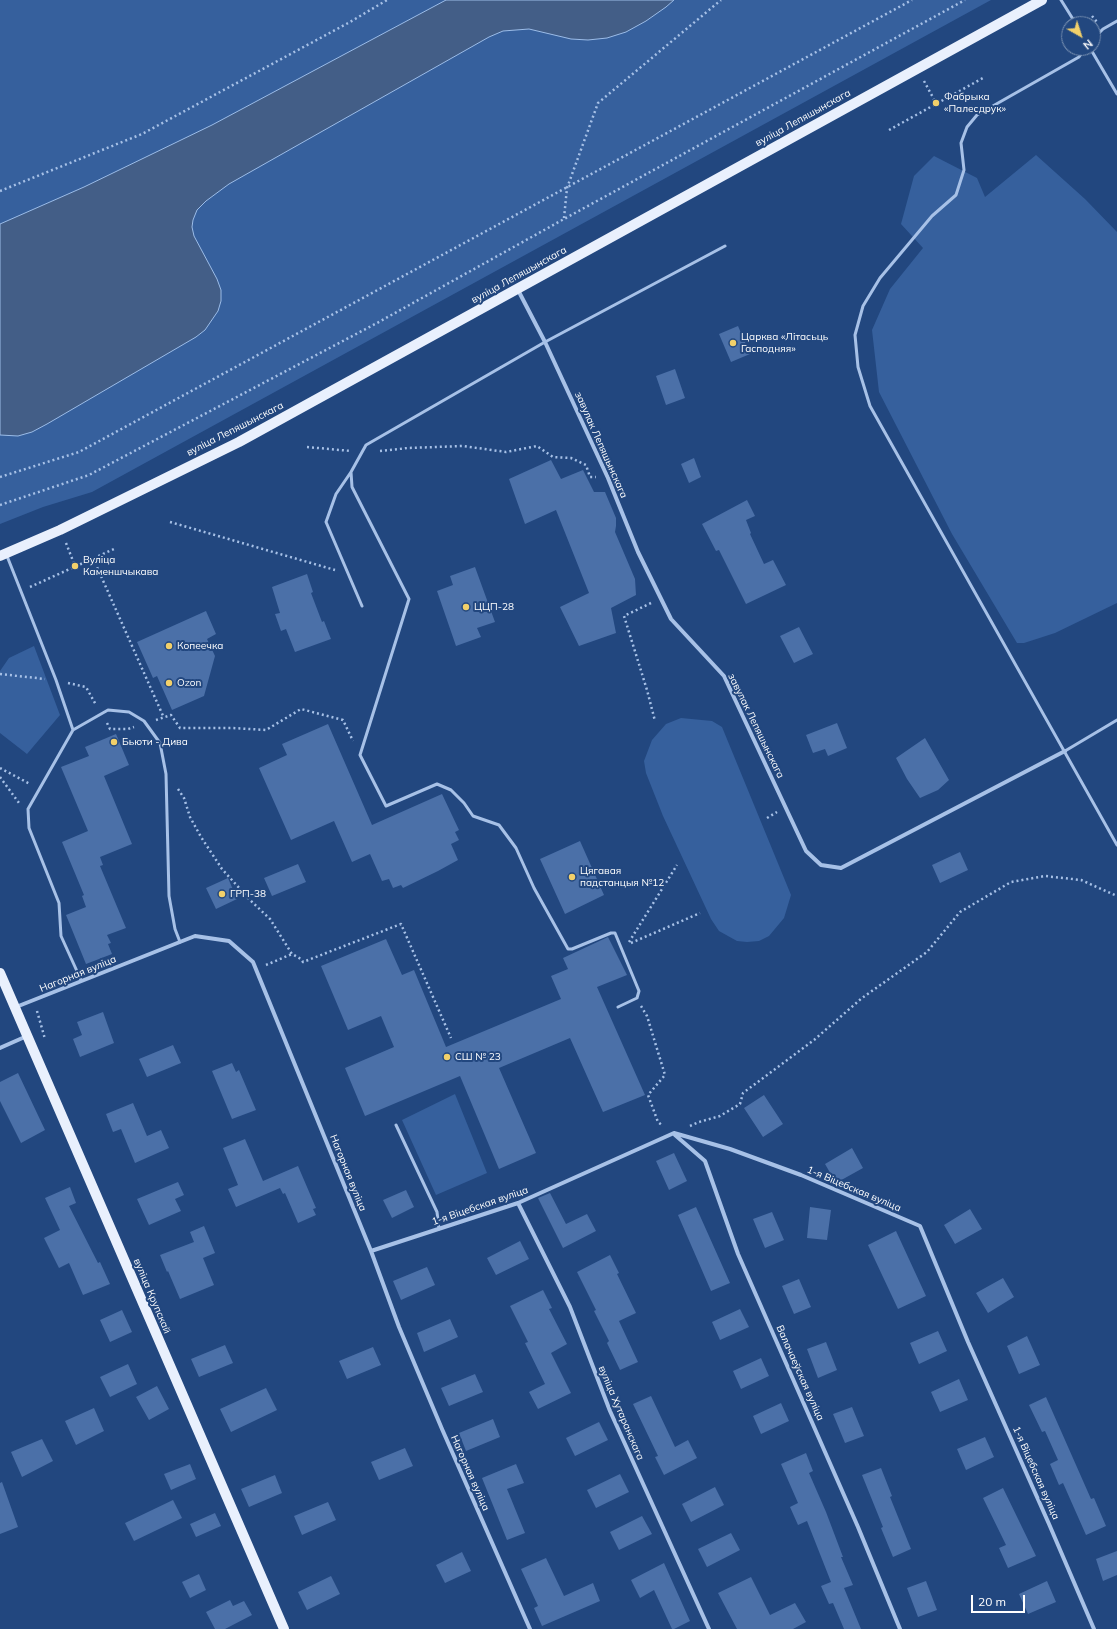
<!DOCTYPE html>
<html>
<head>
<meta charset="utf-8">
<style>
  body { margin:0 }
  #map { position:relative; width:1117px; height:1629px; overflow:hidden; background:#22477f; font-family:Mulish,sans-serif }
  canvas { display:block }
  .north { position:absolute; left:1061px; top:16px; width:40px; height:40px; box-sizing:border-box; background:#22477f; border:1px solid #7a91b2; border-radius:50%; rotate:141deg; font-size:11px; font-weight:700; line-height:16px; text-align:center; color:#fff }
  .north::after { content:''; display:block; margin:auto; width:14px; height:18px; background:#f2d06a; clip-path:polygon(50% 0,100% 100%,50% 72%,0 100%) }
  .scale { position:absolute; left:971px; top:1595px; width:54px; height:18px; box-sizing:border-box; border:2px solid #fff; border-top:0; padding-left:5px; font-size:12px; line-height:14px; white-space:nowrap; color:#fff; -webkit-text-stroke:3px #22477f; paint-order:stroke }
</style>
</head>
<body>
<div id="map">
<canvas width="1117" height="1629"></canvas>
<div class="north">N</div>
<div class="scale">20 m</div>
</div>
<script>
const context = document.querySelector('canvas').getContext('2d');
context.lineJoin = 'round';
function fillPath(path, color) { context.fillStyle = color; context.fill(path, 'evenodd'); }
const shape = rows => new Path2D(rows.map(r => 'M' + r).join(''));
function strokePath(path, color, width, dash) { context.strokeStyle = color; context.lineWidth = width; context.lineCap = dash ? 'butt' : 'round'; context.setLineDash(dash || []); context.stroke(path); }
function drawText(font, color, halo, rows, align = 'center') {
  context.font = font + ' Mulish,sans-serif'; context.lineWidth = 4; context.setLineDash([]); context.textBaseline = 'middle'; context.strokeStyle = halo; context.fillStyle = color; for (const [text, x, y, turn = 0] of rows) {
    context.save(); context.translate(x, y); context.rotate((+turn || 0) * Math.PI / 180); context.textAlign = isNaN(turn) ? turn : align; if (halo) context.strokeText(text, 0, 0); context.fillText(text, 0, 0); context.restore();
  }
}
fillPath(shape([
  [0,0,991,0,92,492,43,507,0,524],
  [1036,155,1085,199,1117,232,1117,603,1055,633,1024,643,1017,643,952,534,879,392,872,330,890,289,923,248,901,224,914,176,934,156,977,178,985,197],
  [34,646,60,715,27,754,0,733,0,671,9,658],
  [681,718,712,721,722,727,791,895,784,918,769,936,759,941,747,942,737,941,719,931,711,919,663,816,646,773,644,761,652,740,666,724],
  [455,1094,487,1173,436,1195,402,1120]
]), '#36609d');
const water = shape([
  [446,0,674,0,666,7,646,21,626,32,607,38,588,40,571,39,529,29,503,31,489,37,229,184,206,201,197,210,193,220,192,227,194,236,217,279,221,290,221,301,218,311,205,330,196,337,47,424,32,432,18,436,0,435,0,224,84,187,212,125,446,0]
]);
fillPath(water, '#435e87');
strokePath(water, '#9bbce8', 1);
fillPath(shape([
  [738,326,750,354,731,362,719,334],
  [675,369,685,398,666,405,656,376],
  [694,458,701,477,689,483,681,464],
  [551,460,561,479,583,470,594,492,605,492,616,518,616,526,615,532,635,579,636,595,611,608,616,633,579,646,560,607,589,593,556,510,525,524,509,479],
  [747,500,755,516,746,520,751,533,750,534,764,564,773,560,786,585,746,604,719,550,716,551,702,524],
  [475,567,495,622,477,628,481,637,456,646,437,591,453,585,450,576],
  [307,574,313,592,311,593,322,622,324,621,331,639,295,652,286,629,281,631,275,614,280,613,272,587],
  [206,611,216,634,207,639,215,656,204,696,172,710,157,676,153,678,137,642],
  [799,627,813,654,794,663,780,636],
  [837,723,847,748,828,756,825,749,813,753,806,735],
  [328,724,372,825,442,794,459,830,455,832,459,840,451,844,458,860,438,871,403,888,401,885,393,888,389,879,382,881,370,854,352,862,334,821,291,840,259,768,287,755,282,744],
  [116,734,129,765,104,776,132,844,100,857,103,865,100,866,126,928,107,935,111,943,108,944,112,954,86,964,66,915,86,907,82,896,84,895,62,842,88,831,61,767,89,756,85,747],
  [925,738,949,780,938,790,920,798,907,779,896,758],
  [580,841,604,895,565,914,540,859],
  [960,852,968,870,940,883,932,865],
  [298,864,306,882,272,896,264,878],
  [228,878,237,899,216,909,206,888],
  [608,937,627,975,597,987,645,1095,603,1112,570,1038,499,1068,536,1153,499,1169,460,1076,365,1116,345,1068,394,1047,381,1016,348,1030,321,966,386,939,402,975,414,970,446,1047,561,999,551,976,568,969,563,958],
  [103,1012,114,1043,80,1057,73,1039,82,1035,77,1022],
  [173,1045,181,1063,147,1077,139,1059],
  [232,1063,236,1072,239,1070,256,1110,232,1119,212,1071],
  [18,1073,45,1130,21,1143,0,1101,0,1082],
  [764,1095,783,1124,763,1137,744,1108],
  [133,1103,147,1136,161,1130,169,1148,135,1163,121,1129,113,1132,106,1114],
  [245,1139,263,1181,298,1166,316,1208,313,1209,316,1215,298,1223,285,1193,283,1194,280,1188,236,1207,228,1189,238,1185,223,1148],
  [852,1148,863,1168,836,1183,825,1164],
  [674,1153,687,1181,669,1190,656,1161],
  [178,1182,184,1195,175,1199,181,1211,149,1225,137,1199],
  [70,1187,76,1203,69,1206,98,1263,100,1262,110,1284,83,1295,69,1263,59,1268,44,1238,60,1230,45,1198],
  [406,1190,414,1207,392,1218,383,1200],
  [550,1193,566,1224,587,1214,596,1231,563,1248,538,1198],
  [696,1207,730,1283,711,1291,678,1215],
  [810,1207,831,1210,827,1240,807,1238],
  [970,1209,982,1229,955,1244,944,1225],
  [772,1212,784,1240,765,1248,753,1219],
  [204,1226,215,1253,203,1258,214,1285,180,1299,168,1271,167,1272,160,1255,194,1242,190,1232],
  [896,1231,926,1296,898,1309,868,1245],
  [520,1241,529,1259,496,1275,487,1258],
  [610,1255,619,1273,617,1274,636,1313,619,1321,638,1362,620,1370,607,1343,609,1341,594,1311,596,1310,577,1272],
  [427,1267,435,1285,401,1300,393,1281],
  [1003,1278,1014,1297,988,1313,976,1293],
  [799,1279,811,1307,794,1314,782,1286],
  [543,1290,552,1308,549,1309,567,1344,551,1353,571,1393,538,1409,529,1392,545,1384,525,1343,528,1342,510,1306],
  [740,1309,749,1327,720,1340,712,1322],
  [122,1310,132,1332,110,1342,100,1320],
  [450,1319,458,1337,424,1352,417,1333],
  [938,1331,947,1351,919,1364,910,1343],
  [1027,1336,1040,1365,1019,1374,1007,1346],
  [826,1342,837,1370,818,1378,807,1349],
  [225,1345,233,1363,199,1377,191,1359],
  [373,1347,381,1365,347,1379,339,1361],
  [761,1358,769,1376,741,1389,733,1371],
  [128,1364,137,1384,110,1397,100,1377],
  [475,1374,483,1392,449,1406,441,1388],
  [959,1379,968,1400,940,1412,931,1392],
  [157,1386,169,1409,149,1420,136,1397],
  [266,1388,277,1410,231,1432,220,1409],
  [651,1396,675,1447,688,1440,697,1458,664,1475,655,1457,658,1456,633,1404],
  [1046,1397,1091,1499,1094,1498,1106,1526,1086,1535,1063,1483,1059,1485,1050,1464,1058,1460,1045,1431,1042,1432,1029,1405],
  [781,1403,789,1421,761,1434,753,1416],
  [852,1407,864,1436,845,1443,833,1414],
  [94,1408,104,1431,76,1445,65,1421],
  [493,1419,500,1437,466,1451,459,1433],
  [599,1422,608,1440,575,1456,566,1438],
  [985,1437,994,1457,966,1470,957,1449],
  [42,1439,53,1461,22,1477,11,1452],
  [405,1448,413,1466,379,1480,371,1462],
  [806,1453,813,1471,809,1473,826,1512,843,1557,841,1557,853,1585,844,1588,861,1629,844,1629,833,1603,829,1604,821,1586,831,1582,807,1521,798,1525,790,1507,798,1503,781,1464],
  [190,1464,196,1479,171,1490,164,1474],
  [516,1464,524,1483,507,1489,525,1533,507,1540,482,1478],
  [881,1468,892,1496,890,1497,911,1549,893,1557,881,1528,883,1527,862,1475],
  [620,1474,629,1492,596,1508,587,1490],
  [275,1475,282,1493,249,1507,241,1489],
  [2,1482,18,1527,0,1534,0,1483],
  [715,1487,724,1505,691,1522,682,1504],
  [1003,1488,1036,1556,1008,1568,999,1548,1006,1545,983,1498],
  [173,1500,182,1518,134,1541,125,1523],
  [328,1502,336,1520,302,1535,294,1516],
  [215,1513,221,1526,196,1537,190,1524],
  [642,1516,652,1534,619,1550,610,1532],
  [731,1533,740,1550,707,1567,698,1549],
  [1117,1551,1117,1575,1103,1581,1096,1559],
  [462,1552,471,1571,445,1583,436,1565],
  [546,1558,564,1596,593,1583,600,1601,542,1626,534,1608,538,1606,521,1569],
  [664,1563,690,1621,674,1629,672,1629,654,1590,640,1598,631,1580],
  [199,1574,206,1590,190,1598,182,1582],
  [331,1576,340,1594,307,1610,298,1592],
  [751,1577,770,1615,795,1603,806,1622,793,1629,737,1629,718,1593],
  [926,1581,937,1610,918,1617,907,1588],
  [1047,1581,1056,1602,1028,1614,1019,1594],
  [230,1600,233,1606,244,1601,252,1615,225,1629,215,1629,206,1612]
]), '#4b70a8');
strokePath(shape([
  [1092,16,1097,22],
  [924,81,936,103],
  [889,130,983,78],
  [0,191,142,134,350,22,387,0],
  [564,218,567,188,598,103,721,0],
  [307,447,351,451],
  [380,451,408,448,463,446,506,452,537,446,553,457,571,458,586,465,590,477,596,477],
  [0,477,79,452,912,0],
  [0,505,89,475,377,323,564,219,965,0],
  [170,522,335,570],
  [66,543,75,566],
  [93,558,164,718],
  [30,587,114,549],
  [651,603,624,616,647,690,655,721],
  [0,674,45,679],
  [68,683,86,687,96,705],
  [156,720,171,715,180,728,233,728,266,730,301,709,343,720,353,741],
  [107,723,110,729,128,729,134,727],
  [0,768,30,784],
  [0,777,19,803],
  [178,789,184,798,190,817,201,837,222,869,250,900,270,919,292,954,301,959,303,962,401,924,451,1038],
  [767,818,777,812],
  [629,942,677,865],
  [631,943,700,913],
  [266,965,292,954],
  [641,1006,647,1016,665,1075,648,1095,658,1122,663,1126],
  [37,1011,45,1039],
  [690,1126,699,1122,720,1116,740,1104,743,1093,814,1040,862,998,927,952,960,912,1011,882,1045,876,1081,880,1117,896]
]), '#a7c1e7', 2.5, [2, 3]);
strokePath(shape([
  [1061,0,1076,24],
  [1093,39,1103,29,1117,21],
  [1085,48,1079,57,977,115,967,127,961,143,964,170,956,195,932,216,880,278,863,306,855,335,858,367,870,406,1117,845],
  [1090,48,1117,94],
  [351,472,336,494,326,522,362,606],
  [7,556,56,680,73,730],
  [1065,751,1117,720],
  [81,980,61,936,59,903,29,828,28,809,73,730,108,710,129,712,144,721,160,743,166,774,169,896,175,929,180,942],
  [618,1007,637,998,639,991,615,933,611,933,572,949,568,949,534,888,516,848,499,825,473,816,464,803,451,790,437,784,386,806,360,755,409,599,352,487,351,472,366,445,545,342,725,246],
  [396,1125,437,1212,439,1229]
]), '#a7c1e7', 3);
strokePath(shape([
  [518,290,545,342,608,478,638,552,671,619,724,676,806,851,821,865,841,868,1065,751],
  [16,1007,195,936,229,941,253,962,371,1251,399,1327,442,1429,530,1629],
  [0,1048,27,1036],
  [675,1135,705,1161,738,1254,858,1527,900,1629],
  [518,1203,570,1307,610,1411,709,1629],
  [371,1251,518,1203,674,1133,730,1149,801,1175,920,1226,968,1342,1049,1524,1094,1629]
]), '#a7c1e7', 4);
strokePath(shape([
  [0,556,60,530,239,442,1042,0],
  [0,973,284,1629]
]), '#e9f0fd', 10);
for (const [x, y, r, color] of [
  [936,103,4,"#f2d06a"],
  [733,343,4,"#f2d06a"],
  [75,566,4,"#f2d06a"],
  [466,607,4,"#f2d06a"],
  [169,646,4,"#f2d06a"],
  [169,683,4,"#f2d06a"],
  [114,742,4,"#f2d06a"],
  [572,877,4,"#f2d06a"],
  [222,894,4,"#f2d06a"],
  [447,1057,4,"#f2d06a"]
]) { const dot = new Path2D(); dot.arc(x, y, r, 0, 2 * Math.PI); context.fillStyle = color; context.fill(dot); strokePath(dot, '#22477f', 1.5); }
drawText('10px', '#fff', '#22477f', [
  ["Фабрыка",944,97],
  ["«Палесдрук»",944,109],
  ["Царква «Літасьць",741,337],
  ["Гасподняя»",741,349],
  ["Вуліца",83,560],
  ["Каменшчыкава",83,572],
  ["ЦЦП-28",474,607],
  ["Копеечка",177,646],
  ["Ozon",177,683],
  ["Бьюти - Дива",122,742],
  ["Цягавая",580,871],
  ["падстанцыя №12",580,883],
  ["ГРП-38",230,894],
  ["СШ № 23",455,1057]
], 'left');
drawText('10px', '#fff', '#22477f', [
  ["вуліца Лепяшынскага",803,118,-29],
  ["вуліца Лепяшынскага",519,275,-29],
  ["вуліца Лепяшынскага",235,429,-27],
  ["завулак Лепяшынскага",601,445,66],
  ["завулак Лепяшынскага",756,726,64],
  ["Нагорная вуліца",78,974,-22],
  ["Нагорная вуліца",348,1173,68],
  ["1-я Віцебская вуліца",854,1189,23],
  ["1-я Віцебская вуліца",480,1206,-19],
  ["вуліца Крупскай",152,1296,67],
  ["Валачаеўская вуліца",800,1373,66],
  ["вуліца Хутаранскага",621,1413,67],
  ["Нагорная вуліца",470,1473,66],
  ["1-я Віцебская вуліца",1036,1473,66]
]);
</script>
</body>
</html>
